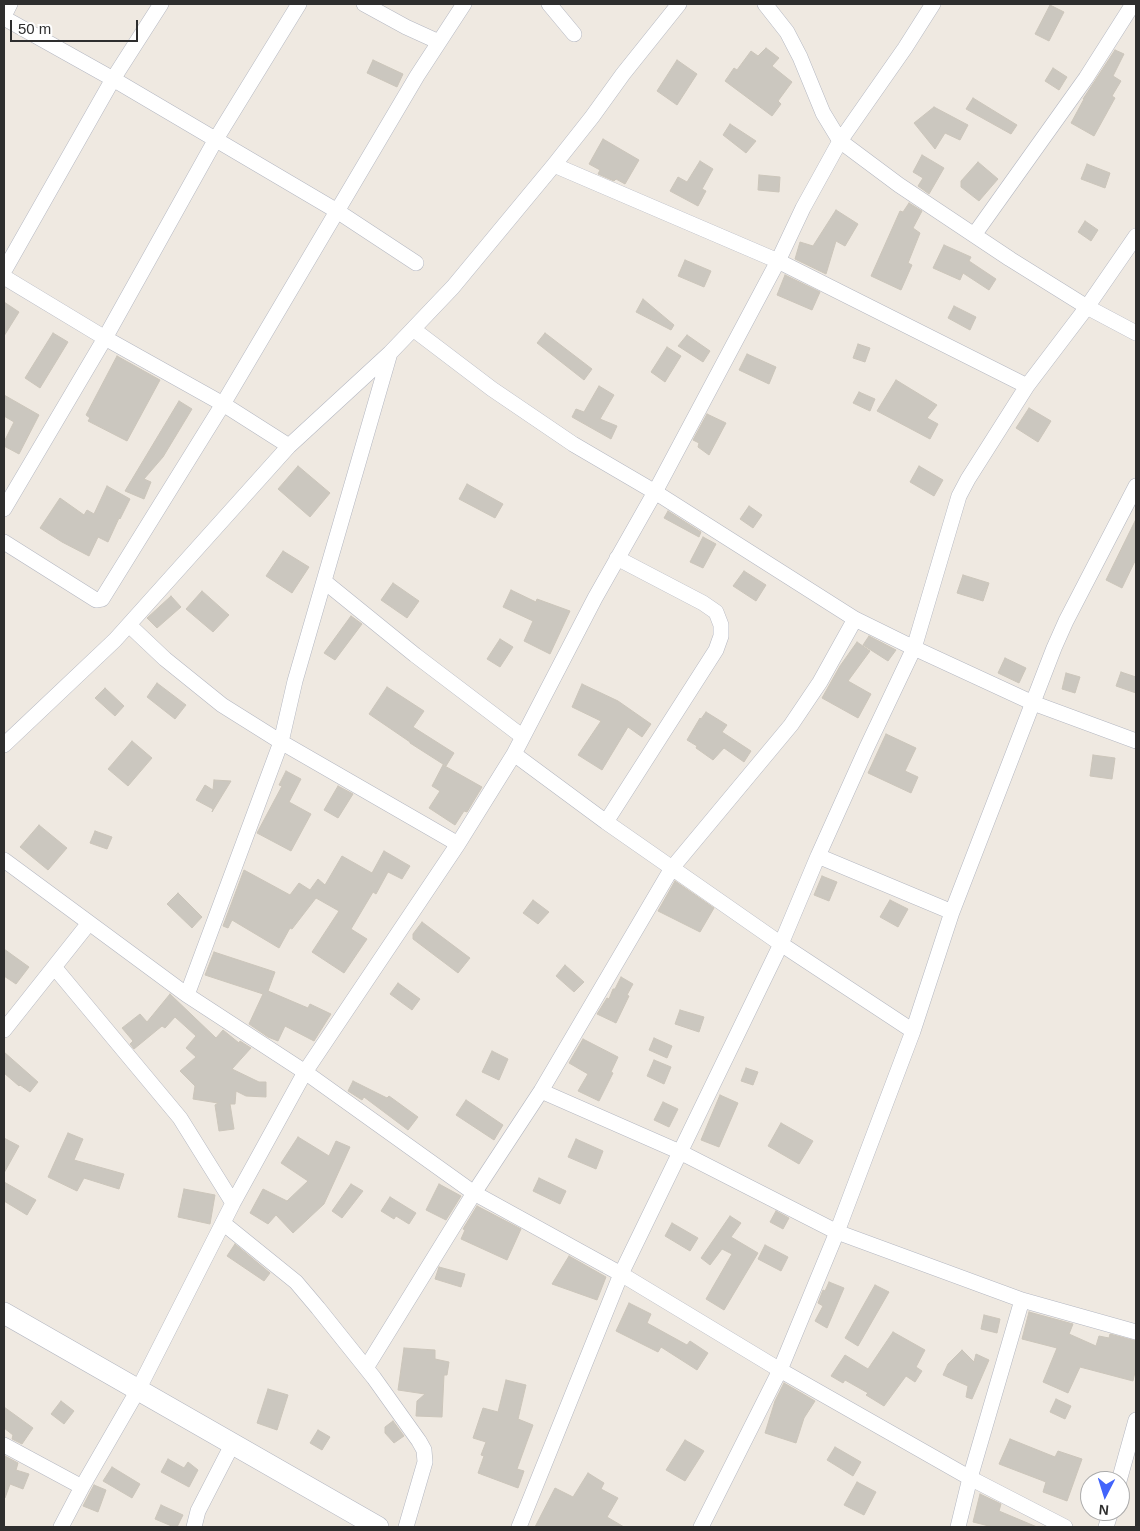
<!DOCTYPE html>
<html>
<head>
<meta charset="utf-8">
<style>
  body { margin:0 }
  #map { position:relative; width:1140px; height:1531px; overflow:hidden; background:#efe9e1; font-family:Helvetica,sans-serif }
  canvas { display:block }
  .frame { position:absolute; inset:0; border:5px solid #2e2e2e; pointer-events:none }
  .north { position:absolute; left:1080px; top:1471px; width:50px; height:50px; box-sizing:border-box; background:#fff; border:1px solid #ababab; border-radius:50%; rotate:185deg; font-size:14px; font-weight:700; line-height:20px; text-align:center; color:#2e2e2e }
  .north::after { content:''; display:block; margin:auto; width:18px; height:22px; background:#4264fb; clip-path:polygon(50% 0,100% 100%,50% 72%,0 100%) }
  .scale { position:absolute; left:10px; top:20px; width:128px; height:22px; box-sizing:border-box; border:2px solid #2e2e2e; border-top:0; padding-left:6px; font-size:15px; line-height:18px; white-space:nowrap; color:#2e2e2e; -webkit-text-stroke:4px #fff; paint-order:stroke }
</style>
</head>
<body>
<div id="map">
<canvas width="1140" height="1531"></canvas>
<div class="frame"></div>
<div class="north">N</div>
<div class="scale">50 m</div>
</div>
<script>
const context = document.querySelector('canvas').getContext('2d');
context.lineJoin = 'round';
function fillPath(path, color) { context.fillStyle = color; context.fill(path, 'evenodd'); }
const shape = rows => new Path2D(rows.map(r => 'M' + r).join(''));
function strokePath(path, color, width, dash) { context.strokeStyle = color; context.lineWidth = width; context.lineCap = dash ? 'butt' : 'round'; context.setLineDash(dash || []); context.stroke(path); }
const building = shape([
  [1050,5,1064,12,1049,41,1035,34,1050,5],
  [766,48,779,58,772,66,792,82,778,101,781,104,772,116,725,81,734,68,737,70,751,51,758,56,766,48],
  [1115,50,1124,54,1113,76,1121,81,1112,96,1115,98,1094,136,1071,123,1084,99,1083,99,1115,50],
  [373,60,403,74,397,87,367,73,373,60],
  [677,60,697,74,677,105,657,91,677,60],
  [1053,68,1067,77,1059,90,1045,81,1053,68],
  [973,98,1017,125,1011,134,966,109,973,98],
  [934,107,968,125,960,140,945,133,935,149,914,123,934,107],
  [730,124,756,141,746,153,723,135,730,124],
  [603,139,639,160,625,184,616,179,614,181,598,174,600,170,589,164,603,139],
  [922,155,944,168,929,194,918,186,923,178,913,172,922,155],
  [700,161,713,169,702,189,706,191,698,206,670,191,678,177,687,182,700,161],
  [978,162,998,179,979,201,961,187,961,181,978,162],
  [1087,164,1110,173,1105,188,1081,179,1087,164],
  [759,175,780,177,779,192,758,190,759,175],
  [909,203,922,211,913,228,920,233,908,263,912,265,901,290,871,276,900,211,903,212,909,203],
  [836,210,858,224,845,246,836,241,826,274,795,259,800,242,813,246,836,210],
  [1085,221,1098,230,1091,241,1078,232,1085,221],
  [944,245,971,257,969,261,996,279,989,290,963,273,960,280,933,268,944,245],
  [685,260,711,271,704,287,678,276,685,260],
  [785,275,820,292,812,310,777,295,785,275],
  [643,299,674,325,671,330,636,312,643,299],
  [4,302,19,312,4,336,4,302],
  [954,306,976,317,970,330,948,318,954,306],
  [53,333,68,342,40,388,25,378,53,333],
  [545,333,592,369,584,380,537,343,545,333],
  [687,335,710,351,703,362,678,346,687,335],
  [858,344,870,348,865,362,853,358,858,344],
  [667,347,681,356,665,382,651,372,667,347],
  [747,354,776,367,769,384,739,370,747,354],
  [117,356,160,380,127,441,88,421,90,418,86,415,117,356],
  [896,380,937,405,927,418,938,424,930,439,877,411,896,380],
  [599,386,614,395,600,419,617,426,611,439,572,417,576,409,584,412,599,386],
  [859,392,875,399,870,411,853,403,859,392],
  [4,395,39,415,19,454,4,446,4,442,14,422,4,416,4,395],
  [179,401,192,409,163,457,144,479,151,482,144,499,125,491,179,401],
  [1029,408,1051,421,1038,442,1016,428,1029,408],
  [707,414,726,423,709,455,698,447,699,443,693,440,707,414],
  [298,466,330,493,310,517,278,489,298,466],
  [919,466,943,480,934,496,910,482,919,466],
  [467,484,503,504,495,518,459,499,467,484],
  [107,486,130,499,120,519,119,518,108,542,98,537,89,556,62,542,40,528,60,498,84,515,87,510,94,514,107,486],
  [749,506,762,515,753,528,740,519,749,506],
  [668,511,701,532,699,537,664,518,668,511],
  [1136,519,1136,559,1122,588,1106,580,1136,519],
  [703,537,716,544,703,568,690,562,703,537],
  [283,551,309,567,292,593,266,576,283,551],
  [744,571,766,585,756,601,733,586,744,571],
  [963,575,989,583,983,601,957,593,963,575],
  [393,583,419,601,407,618,381,600,393,583],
  [511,590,536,602,537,599,570,611,550,654,524,641,533,621,503,607,511,590],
  [202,591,229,615,213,632,186,609,202,591],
  [171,596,181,607,157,628,147,618,171,596],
  [351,616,362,624,335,660,324,653,351,616],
  [869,636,896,650,888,661,863,645,869,636],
  [500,639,513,647,500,667,487,659,500,639],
  [857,642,870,651,848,681,871,694,858,718,822,698,840,666,857,642],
  [1005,658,1026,668,1019,683,998,673,1005,658],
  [1121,672,1136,677,1136,693,1116,686,1121,672],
  [1066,673,1080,677,1075,693,1062,689,1066,673],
  [157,683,186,705,175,719,147,697,157,683],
  [582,684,618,701,651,724,642,737,628,727,602,770,578,755,601,721,572,707,582,684],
  [387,687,424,711,413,727,454,753,446,766,410,743,410,742,369,714,387,687],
  [105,688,124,706,115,716,95,698,105,688],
  [706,712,727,725,722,732,751,751,744,762,724,748,713,760,696,748,697,746,687,740,700,718,701,719,706,712],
  [886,734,916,748,905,771,918,777,911,793,868,773,886,734],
  [132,741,152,758,128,786,108,769,132,741],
  [1093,755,1115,758,1112,779,1090,776,1093,755],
  [443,765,482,787,467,812,464,811,455,825,429,808,440,791,432,786,443,765],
  [286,771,301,779,289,802,311,814,291,851,257,833,282,786,279,785,286,771],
  [214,780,231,781,212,812,213,809,196,800,205,785,213,790,214,780],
  [338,786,353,794,338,818,324,810,338,786],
  [39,825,67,848,48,870,20,847,39,825],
  [95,831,112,837,107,849,90,843,95,831],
  [384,851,410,866,402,879,388,872,376,894,373,892,351,929,367,939,344,973,312,952,339,911,316,898,292,929,290,928,279,948,232,920,228,928,223,926,244,870,290,895,299,883,310,890,318,879,325,885,342,856,372,873,384,851],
  [822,876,837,882,829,901,814,895,822,876],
  [675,881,714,908,700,932,658,911,675,881],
  [178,893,202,917,192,928,167,904,178,893],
  [533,900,549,912,538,924,523,913,533,900],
  [890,900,908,909,898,927,880,917,890,900],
  [422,922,470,958,458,973,413,939,413,934,422,922],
  [4,949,29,967,16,984,4,976,4,949],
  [214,952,275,972,268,991,308,1008,310,1004,331,1014,314,1041,285,1026,278,1041,268,1037,249,1024,263,994,205,975,214,952],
  [565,965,584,982,574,992,556,976,565,965],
  [621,977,633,984,627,995,629,996,616,1023,597,1014,607,998,609,999,613,989,615,989,621,977],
  [398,983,420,999,412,1010,390,994,398,983],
  [170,994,216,1038,223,1030,239,1043,240,1041,251,1048,232,1069,259,1082,266,1082,266,1097,246,1096,236,1091,235,1104,230,1104,234,1129,219,1131,215,1105,218,1103,193,1099,195,1086,180,1071,196,1057,186,1048,196,1036,175,1017,165,1028,162,1026,134,1049,130,1044,133,1041,122,1028,140,1014,147,1022,170,994],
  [680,1010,704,1017,699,1032,675,1024,680,1010],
  [654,1038,672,1046,667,1058,649,1050,654,1038],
  [583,1039,618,1057,611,1072,613,1073,599,1101,578,1091,588,1074,569,1063,583,1039],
  [492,1051,508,1059,499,1080,482,1072,492,1051],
  [4,1052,38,1082,30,1092,20,1085,19,1086,4,1073,4,1052],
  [654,1060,671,1067,664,1084,647,1076,654,1060],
  [746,1068,758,1072,753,1085,741,1081,746,1068],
  [353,1081,387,1098,389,1096,418,1117,408,1130,364,1097,362,1100,348,1091,353,1081],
  [720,1095,738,1103,719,1147,701,1140,720,1095],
  [466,1100,503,1125,494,1140,456,1115,466,1100],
  [663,1102,678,1109,669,1127,654,1120,663,1102],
  [781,1123,813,1141,799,1164,768,1146,781,1123],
  [68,1133,83,1139,74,1160,124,1174,119,1189,84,1178,77,1191,48,1177,68,1133],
  [298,1137,329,1156,336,1141,350,1147,324,1204,293,1233,276,1215,268,1224,250,1213,263,1189,287,1201,308,1181,281,1163,298,1137],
  [4,1138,19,1146,4,1173,4,1138],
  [576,1139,603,1151,596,1169,568,1157,576,1139],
  [539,1178,566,1191,560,1204,533,1191,539,1178],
  [4,1182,36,1200,27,1215,4,1201,4,1182],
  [351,1184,363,1191,342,1218,332,1211,351,1184],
  [439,1184,461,1196,446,1220,426,1210,439,1184],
  [184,1189,215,1195,210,1224,178,1217,184,1189],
  [390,1197,416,1213,409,1224,396,1216,394,1219,381,1211,390,1197],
  [477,1206,521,1229,507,1260,461,1239,465,1230,463,1229,477,1206],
  [776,1211,789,1218,783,1229,770,1222,776,1211],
  [730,1216,741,1223,731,1237,758,1253,724,1310,706,1299,732,1254,722,1249,710,1265,701,1258,730,1216],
  [672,1223,698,1238,690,1251,665,1236,672,1223],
  [235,1244,270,1273,264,1281,227,1256,235,1244],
  [765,1245,788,1257,781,1271,758,1259,765,1245],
  [569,1256,606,1277,597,1300,552,1284,569,1256],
  [439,1267,465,1274,461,1287,435,1279,439,1267],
  [829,1282,844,1288,827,1328,815,1321,823,1306,818,1303,823,1290,825,1291,829,1282],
  [875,1285,889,1292,858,1346,845,1338,875,1285],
  [629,1303,651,1314,647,1323,687,1345,690,1341,708,1353,697,1370,661,1347,658,1352,616,1331,629,1303],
  [1029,1312,1073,1324,1069,1334,1096,1346,1099,1336,1109,1338,1110,1334,1136,1341,1136,1367,1133,1381,1080,1367,1068,1393,1043,1382,1057,1348,1022,1339,1029,1312],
  [984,1315,1000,1319,997,1333,981,1329,984,1315],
  [893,1332,925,1350,916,1367,922,1371,915,1382,906,1376,884,1406,866,1395,868,1393,845,1380,843,1383,831,1376,845,1355,868,1369,893,1332],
  [404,1348,435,1350,435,1359,449,1362,447,1375,444,1375,442,1417,416,1416,417,1401,425,1394,398,1390,404,1348],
  [962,1350,974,1362,976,1354,989,1360,972,1399,966,1397,968,1386,943,1375,948,1364,962,1350],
  [506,1380,526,1385,518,1419,533,1425,517,1469,524,1471,518,1488,478,1473,484,1456,481,1455,486,1442,473,1438,483,1408,498,1412,506,1380],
  [784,1383,815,1401,804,1418,796,1443,765,1433,775,1401,784,1383],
  [268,1389,288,1395,277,1430,257,1423,268,1389],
  [1056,1399,1071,1406,1065,1419,1050,1412,1056,1399],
  [61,1401,74,1411,64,1424,51,1414,61,1401],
  [4,1407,33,1428,22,1444,12,1439,13,1435,4,1428,4,1407],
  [393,1421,404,1436,394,1443,385,1433,385,1427,393,1421],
  [318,1430,330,1437,322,1450,310,1443,318,1430],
  [1010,1439,1055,1457,1058,1451,1082,1459,1067,1501,1043,1492,1046,1482,999,1464,1010,1439],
  [685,1440,704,1451,685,1481,666,1470,685,1440],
  [835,1447,861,1462,853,1476,827,1460,835,1447],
  [5,1456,18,1463,16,1470,29,1474,23,1489,10,1484,5,1498,4,1498,4,1460,5,1456],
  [168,1459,184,1468,188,1462,198,1470,189,1487,161,1472,168,1459],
  [112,1467,140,1484,132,1498,103,1481,112,1467],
  [588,1473,604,1483,601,1489,618,1498,607,1517,624,1527,535,1527,555,1488,573,1497,588,1473],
  [857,1482,876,1492,864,1515,844,1505,857,1482],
  [94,1485,106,1490,98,1512,83,1506,94,1485],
  [980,1494,1001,1504,999,1511,1037,1527,993,1527,973,1522,980,1494],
  [161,1505,183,1515,177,1527,174,1527,155,1519,161,1505]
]);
fillPath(building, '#cbc7bf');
strokePath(building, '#cbc5ba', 1);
const street = shape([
  [364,4,406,27,439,42],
  [549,4,574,34],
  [765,4,787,32,800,57,823,113,840,141,899,185,1010,259,1087,307,1136,333],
  [4,16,10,4],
  [4,18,113,79,337,211,416,263],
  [554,165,778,261,1027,386],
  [974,235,1086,78,1133,4],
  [4,271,113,79,161,4],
  [4,277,105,338,223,404,289,446],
  [413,329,453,287,554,165,592,117,623,74,679,4],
  [4,509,105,338,216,139,299,4],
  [4,542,96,600,102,599,223,404,417,76,464,4],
  [325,582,415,655,523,737],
  [129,625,165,659,222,705,281,742,458,844],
  [4,745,115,640,289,446,390,353],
  [514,754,606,822,781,944,913,1031],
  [606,822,716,650,721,636,721,625,716,612,703,603,617,558],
  [818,856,952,912],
  [4,860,187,995,305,1072,474,1193,621,1274,780,1370,970,1478,1065,1527],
  [55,968,180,1118,233,1203],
  [187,995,281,742,295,681,390,353,413,329,492,389,573,444,655,492,855,619,914,648,1033,703,1136,741],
  [4,1030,89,923],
  [541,1091,680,1152,837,1232,1022,1300,1136,1332],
  [223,1223,296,1282,318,1308,374,1378,419,1441,424,1450,425,1462,406,1527],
  [366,1368,474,1193,541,1091,672,868,791,725,820,682,855,619],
  [4,1445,82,1487],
  [1119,1481,1136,1420],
  [61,1527,82,1487,138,1390,233,1203,305,1072,458,844,514,754,595,598,655,492,778,261,803,208,840,141,905,48,933,4],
  [194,1527,198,1511,233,1443],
  [519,1527,621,1274,781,944,818,856,867,747,914,648,959,496,968,479,1027,386,1087,307,1136,236],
  [701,1527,780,1370,837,1232,913,1031,952,912,1054,648,1066,621,1136,486],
  [958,1527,970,1478,1022,1300],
  [1106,1527,1111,1511]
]);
const secondary = shape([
  [4,1313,378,1527]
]);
strokePath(street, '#b4b7c1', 16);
strokePath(secondary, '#b4b7c1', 22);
strokePath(street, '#fff', 15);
strokePath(secondary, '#fff', 21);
</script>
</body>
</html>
